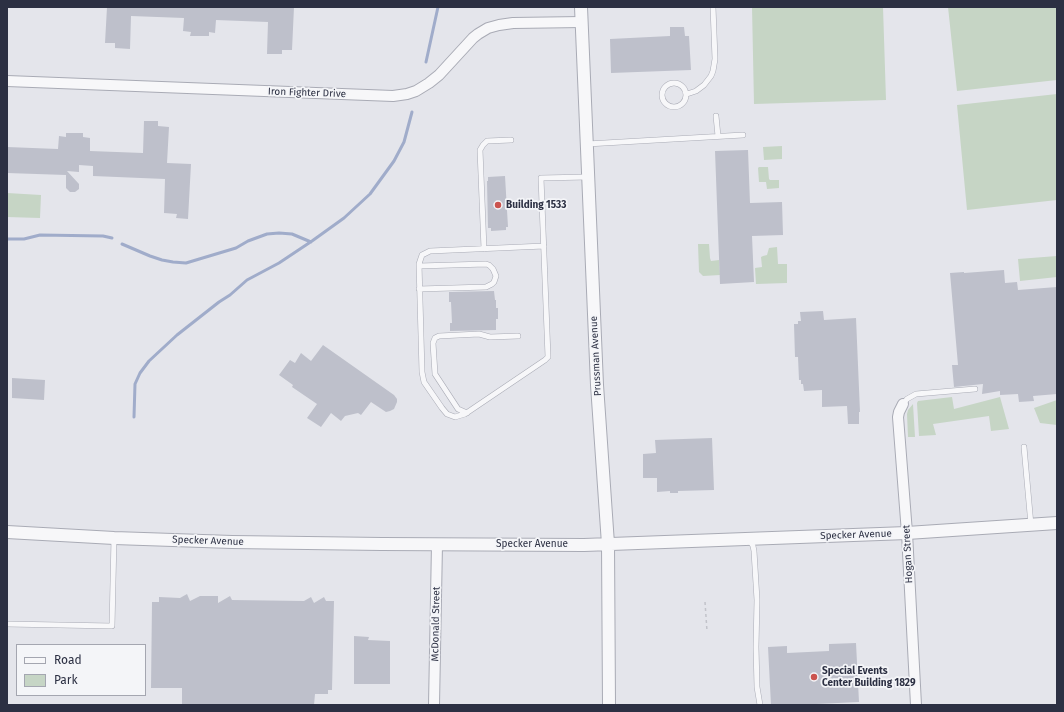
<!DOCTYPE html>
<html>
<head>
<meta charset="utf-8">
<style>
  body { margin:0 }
  #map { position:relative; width:1064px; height:712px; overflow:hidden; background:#e4e5eb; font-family:"Fira Sans",sans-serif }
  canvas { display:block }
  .frame { position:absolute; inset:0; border:8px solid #2c3043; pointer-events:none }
  .legend { position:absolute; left:16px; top:644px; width:130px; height:52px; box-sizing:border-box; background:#f4f5f8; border:1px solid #a4a6b0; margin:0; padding:5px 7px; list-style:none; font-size:12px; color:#2c3043 }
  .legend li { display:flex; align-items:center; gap:8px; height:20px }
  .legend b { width:20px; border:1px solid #a4a6b0 }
</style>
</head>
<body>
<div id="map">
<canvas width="1064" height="712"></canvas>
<div class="frame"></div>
<ul class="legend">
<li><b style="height:5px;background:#f7f7f9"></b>Road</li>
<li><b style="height:11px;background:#c6d5c5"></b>Park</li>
</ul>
</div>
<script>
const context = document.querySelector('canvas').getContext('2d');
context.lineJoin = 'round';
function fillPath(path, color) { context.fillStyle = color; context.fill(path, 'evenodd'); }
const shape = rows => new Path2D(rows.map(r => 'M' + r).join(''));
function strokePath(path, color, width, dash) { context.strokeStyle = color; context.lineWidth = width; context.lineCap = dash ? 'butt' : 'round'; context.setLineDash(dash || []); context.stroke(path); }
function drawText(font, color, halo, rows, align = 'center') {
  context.font = font + ' "Fira Sans",sans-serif'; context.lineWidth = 3.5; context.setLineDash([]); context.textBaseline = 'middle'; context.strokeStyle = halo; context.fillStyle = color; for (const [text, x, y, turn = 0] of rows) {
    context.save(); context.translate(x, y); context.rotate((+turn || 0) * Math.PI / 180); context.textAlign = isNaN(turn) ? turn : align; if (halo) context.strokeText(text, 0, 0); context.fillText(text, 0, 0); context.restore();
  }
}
fillPath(shape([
  [752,7,883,7,886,100,754,104],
  [948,7,1057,7,1057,80,957,91],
  [1057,94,1057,200,967,210,957,105],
  [782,146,782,159,764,160,763,147],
  [759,167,768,167,769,179,770,180,779,180,779,188,767,189,766,182,759,182,758,168],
  [7,193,41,195,40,218,7,217],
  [698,244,709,244,710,258,711,261,719,260,720,275,703,276,699,272],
  [777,247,778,264,787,264,787,283,756,284,755,268,762,267,761,257,763,256,767,255,769,248],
  [1057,256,1057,277,1020,281,1018,259],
  [952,397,954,409,1000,397,1009,429,991,431,989,416,933,424,936,435,919,436,917,403,918,401],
  [1057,400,1057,425,1040,423,1034,408],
  [913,404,915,437,908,437,907,414,908,410]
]), '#c6d5c5');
strokePath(shape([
  [426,62,438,7],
  [7,239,24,239,40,235,103,236,112,238],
  [122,244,150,256,162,260,173,262,186,263,236,248,248,241,267,234,279,233,292,234,311,242],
  [134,417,135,384,140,373,149,361,177,335,219,302,230,295,247,280,279,263,312,241,344,218,370,194,394,161,404,142,412,112]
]), '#a0acca', 3);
fillPath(shape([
  [107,7,294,7,292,50,282,50,282,54,267,54,268,22,216,20,215,33,209,32,209,36,190,36,191,32,183,31,184,18,131,16,130,49,115,48,115,43,105,43],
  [670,27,684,27,685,36,689,36,691,70,611,73,610,39,670,36],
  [144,121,158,121,158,126,169,127,167,163,191,164,188,219,176,218,177,214,164,213,165,179,93,176,93,166,79,165,79,172,67,171,79,184,79,189,75,192,70,192,66,188,66,175,7,173,7,147,58,149,59,136,66,137,66,133,83,133,83,137,90,138,90,151,143,153],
  [748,150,750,203,782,202,783,235,752,236,754,282,720,284,715,151],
  [505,176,508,227,506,227,506,230,491,231,491,228,488,228,487,181,488,181,488,177],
  [1004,270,1005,283,1017,282,1018,290,1057,287,1057,362,1056,362,1057,394,1033,396,1034,401,1019,402,1018,394,1000,395,1000,391,982,394,983,384,954,387,952,365,958,365,950,273,964,272,964,273],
  [494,291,495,300,496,300,496,308,498,308,498,319,496,319,496,330,450,331,450,323,452,323,451,302,449,302,449,292],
  [823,311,824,320,856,318,860,412,859,412,859,424,848,424,847,406,822,407,822,390,804,391,803,384,801,384,801,380,799,380,798,357,795,357,794,324,798,324,798,321,801,321,800,312],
  [323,345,394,395,397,399,397,402,394,409,390,411,386,412,371,402,361,415,358,413,345,416,341,421,331,413,321,427,307,418,317,404,292,387,293,385,279,375,290,360,295,363,301,353,311,361],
  [12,378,45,380,44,400,12,398],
  [712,438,714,490,678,491,678,493,670,493,670,491,657,492,657,478,643,478,643,454,656,453,655,440],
  [187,594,190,601,200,596,218,596,218,603,230,596,232,600,304,601,311,597,314,603,324,597,326,601,334,601,332,690,328,690,328,694,315,694,314,705,192,705,192,704,182,704,182,688,151,688,152,602,159,602,159,597,180,598],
  [354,636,369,637,368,640,390,641,390,684,354,684],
  [856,643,859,702,795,705,771,705,768,647,787,646,787,653,829,651,829,644]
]), '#bec0cb');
const service = shape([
  '662 95a12 12 0 1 1 24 0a12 12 0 1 1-24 0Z',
  [687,94,696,91,704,85,711,76,713,71,715,59,713,7],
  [716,116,718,136],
  [587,144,743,135],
  [544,246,430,251,422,255,419,264,422,372,424,382,442,408,447,414,455,417,465,414,545,360,548,357,541,178,587,177],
  [484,249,480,150,483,145,487,141,511,140],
  [419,266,486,264,489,265,493,269,496,276,494,282,492,284,486,287,419,289],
  [903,404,907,399,916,394,975,389],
  [467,413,458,409,435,374,433,343,435,338,439,336,479,334,490,337,518,336],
  [1024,447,1031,525],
  [749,539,753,546,754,551,757,600,756,647,757,687,760,705],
  [7,624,112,626,114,538]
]);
const minor = shape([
  [7,81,393,96,407,94,416,91,429,83,439,75,473,38,478,34,488,28,499,25,513,23,582,22],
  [903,404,899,412,898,417,907,533,916,705],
  [434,705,437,544]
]);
const tertiary = shape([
  [581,7,597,385,608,544,609,705],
  [7,532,114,538,232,542,382,544,584,545,907,533,1057,523]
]);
strokePath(service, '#a9abb5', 6);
strokePath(minor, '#a9abb5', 12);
strokePath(tertiary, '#a9abb5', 14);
strokePath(shape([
  [705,602,707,631]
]), '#c2c3ca', 1.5, [3, 3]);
strokePath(service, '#f7f7f9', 5);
strokePath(minor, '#f7f7f9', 10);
strokePath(tertiary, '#f7f7f9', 12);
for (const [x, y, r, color] of [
  [498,205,4,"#cb534e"],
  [814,677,4,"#cb534e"]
]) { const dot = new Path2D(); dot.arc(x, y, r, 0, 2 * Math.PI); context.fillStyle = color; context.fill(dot); strokePath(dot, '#f4f5f8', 1.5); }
drawText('10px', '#2c3043', '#f4f5f8', [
  ["Iron Fighter Drive",307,93,2],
  ["Prussman Avenue",596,356,-93],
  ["Specker Avenue",856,535,-2],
  ["Specker Avenue",208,541,2],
  ["Specker Avenue",532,544],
  ["Hogan Street",908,554,-93],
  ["McDonald Street",436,624,-89]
]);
drawText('bold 10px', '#2c3043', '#f4f5f8', [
  ["Building 1533",506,205],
  ["Special Events",822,671],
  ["Center Building 1829",822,683]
], 'left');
</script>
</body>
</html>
